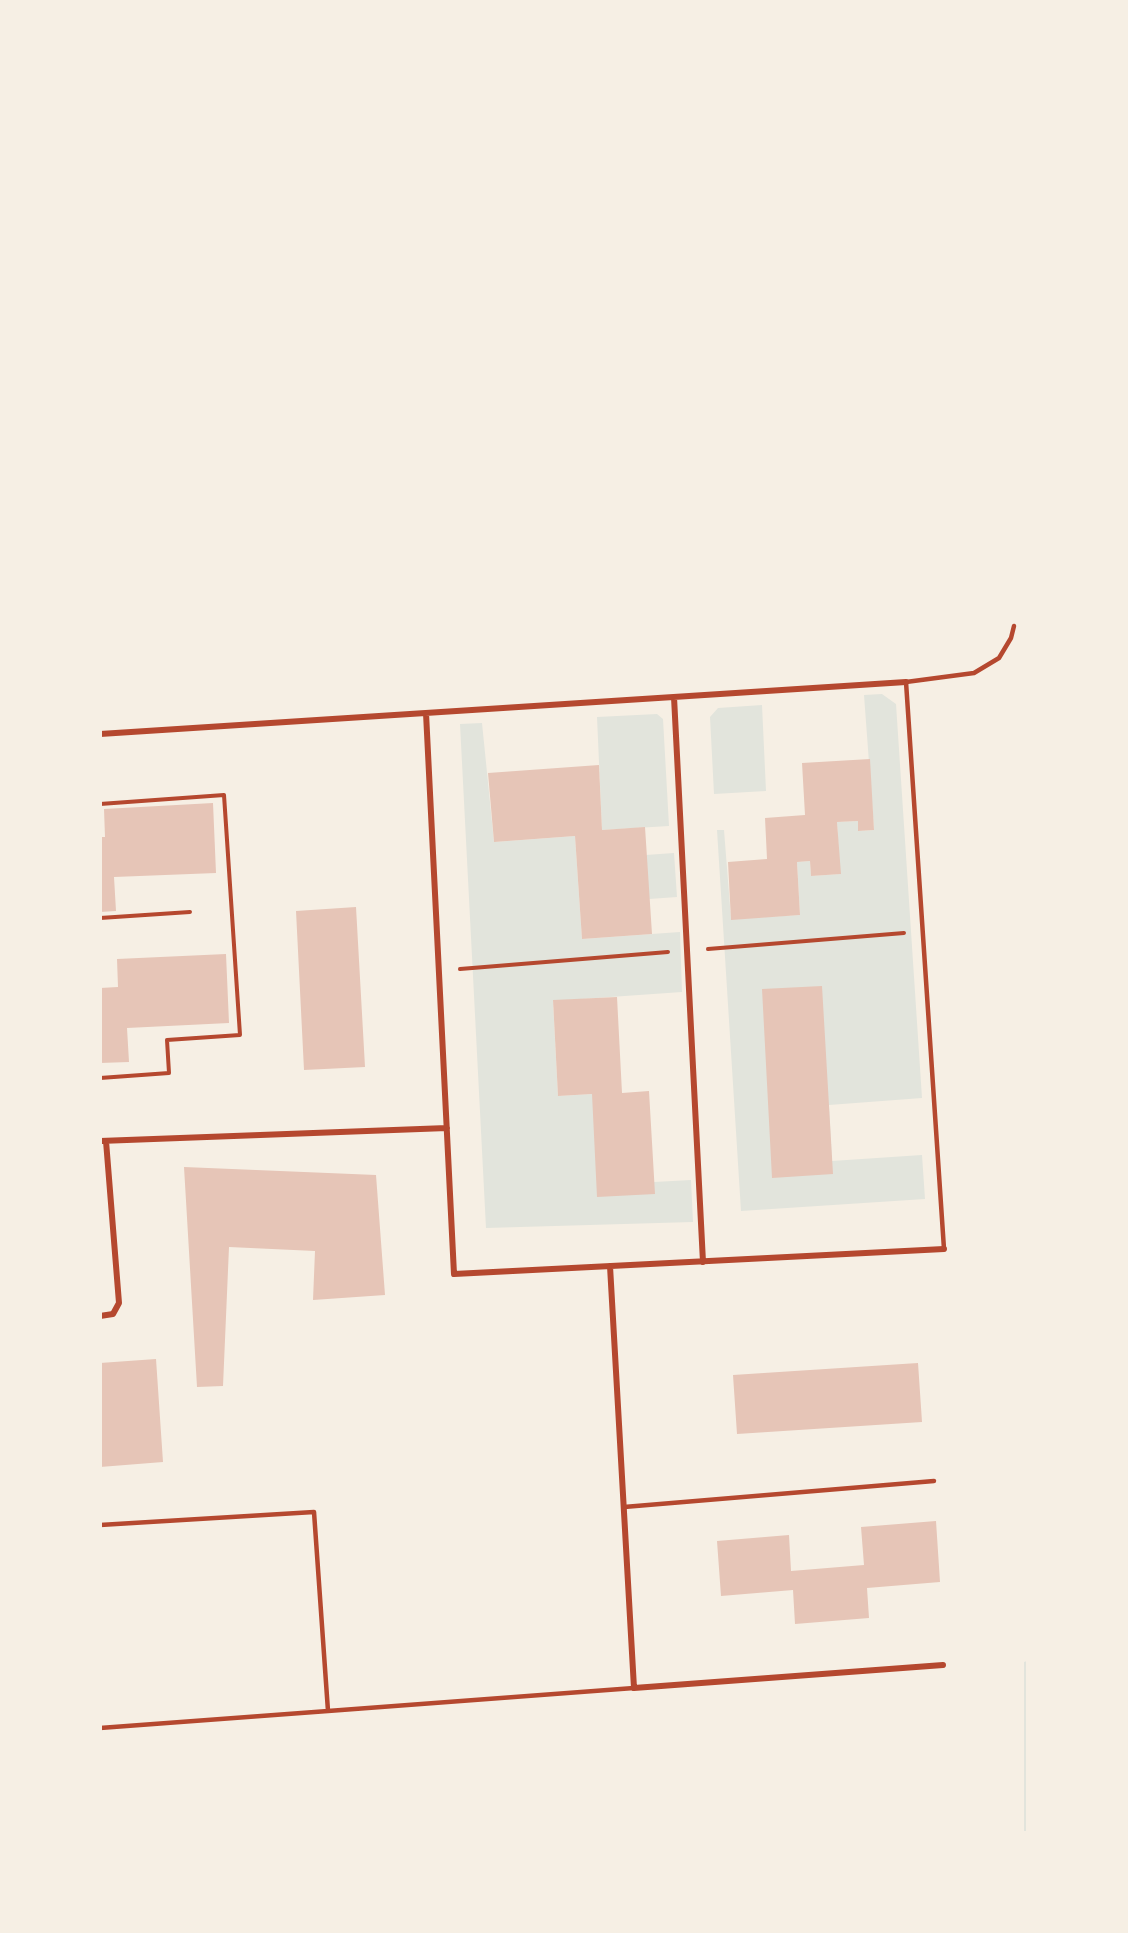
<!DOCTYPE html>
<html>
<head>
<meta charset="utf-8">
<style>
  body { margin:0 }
  #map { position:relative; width:1128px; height:1933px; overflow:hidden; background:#f6efe4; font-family:"Noto Sans",sans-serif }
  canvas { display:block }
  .frame { position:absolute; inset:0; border:102px solid #f6efe4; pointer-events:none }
</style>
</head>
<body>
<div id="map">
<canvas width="1128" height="1933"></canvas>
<div class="frame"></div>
</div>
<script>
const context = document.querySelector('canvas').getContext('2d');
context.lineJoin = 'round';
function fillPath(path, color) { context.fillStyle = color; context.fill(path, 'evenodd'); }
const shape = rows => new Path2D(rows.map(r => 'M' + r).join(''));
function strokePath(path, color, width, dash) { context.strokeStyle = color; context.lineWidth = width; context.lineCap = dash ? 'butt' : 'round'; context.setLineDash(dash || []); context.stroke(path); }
fillPath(shape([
  [882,694,896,704,922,1098,829,1105,832,1161,922,1155,925,1199,741,1211,717,830,724,830,731,919,800,915,797,862,810,861,811,876,840,874,837,822,858,821,859,831,874,830,864,695],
  [762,705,766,791,714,794,710,717,718,708],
  [657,714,663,719,669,826,602,830,597,717],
  [482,723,494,842,575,836,582,939,680,932,682,992,553,1001,558,1096,592,1094,654,1182,691,1180,693,1222,486,1228,460,724],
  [674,853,677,897,649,899,646,855],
  [1027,1661,1028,1832,1024,1832,1024,1662]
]), '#e2e4dc');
fillPath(shape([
  [870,759,874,830,858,831,858,821,837,822,841,874,811,876,810,861,797,862,800,915,731,920,728,862,767,859,765,818,805,815,802,763],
  [599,765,602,830,645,827,652,934,582,939,575,836,494,842,488,773],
  [213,803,216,873,114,877,116,911,100,912,100,837,105,837,104,809],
  [356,907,365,1067,304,1070,296,911],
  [226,954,229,1023,127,1028,129,1062,100,1063,100,988,118,987,117,959],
  [822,986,833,1174,772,1178,762,989],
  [617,997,622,1093,649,1091,655,1194,597,1197,592,1094,558,1096,553,1000],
  [184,1167,376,1175,385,1295,313,1300,315,1251,229,1247,223,1386,197,1387],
  [156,1359,163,1462,100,1467,100,1363],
  [918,1363,922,1422,737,1434,733,1375],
  [936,1521,940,1582,867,1588,869,1618,795,1624,793,1590,721,1596,717,1541,789,1535,791,1571,864,1565,861,1527]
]), '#e6c5b7');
strokePath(shape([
  [100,804,224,795,240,1035,167,1040,169,1073,100,1078],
  [100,918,190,912],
  [708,949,904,933],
  [460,969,668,952]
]), '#b5482f', 4);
strokePath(shape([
  [944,1249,906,682,974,673,999,658,1011,638,1014,626],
  [624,1507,934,1481],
  [100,1525,314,1512,328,1711,100,1728],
  [328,1711,634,1688]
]), '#b5482f', 4.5);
strokePath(shape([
  [674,697,703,1262],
  [426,713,454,1274,944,1249],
  [100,734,906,682],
  [100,1141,447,1128],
  [610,1266,634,1688,943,1665],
  [100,1316,113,1314,119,1303,106,1141]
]), '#b5482f', 6);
</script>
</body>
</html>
